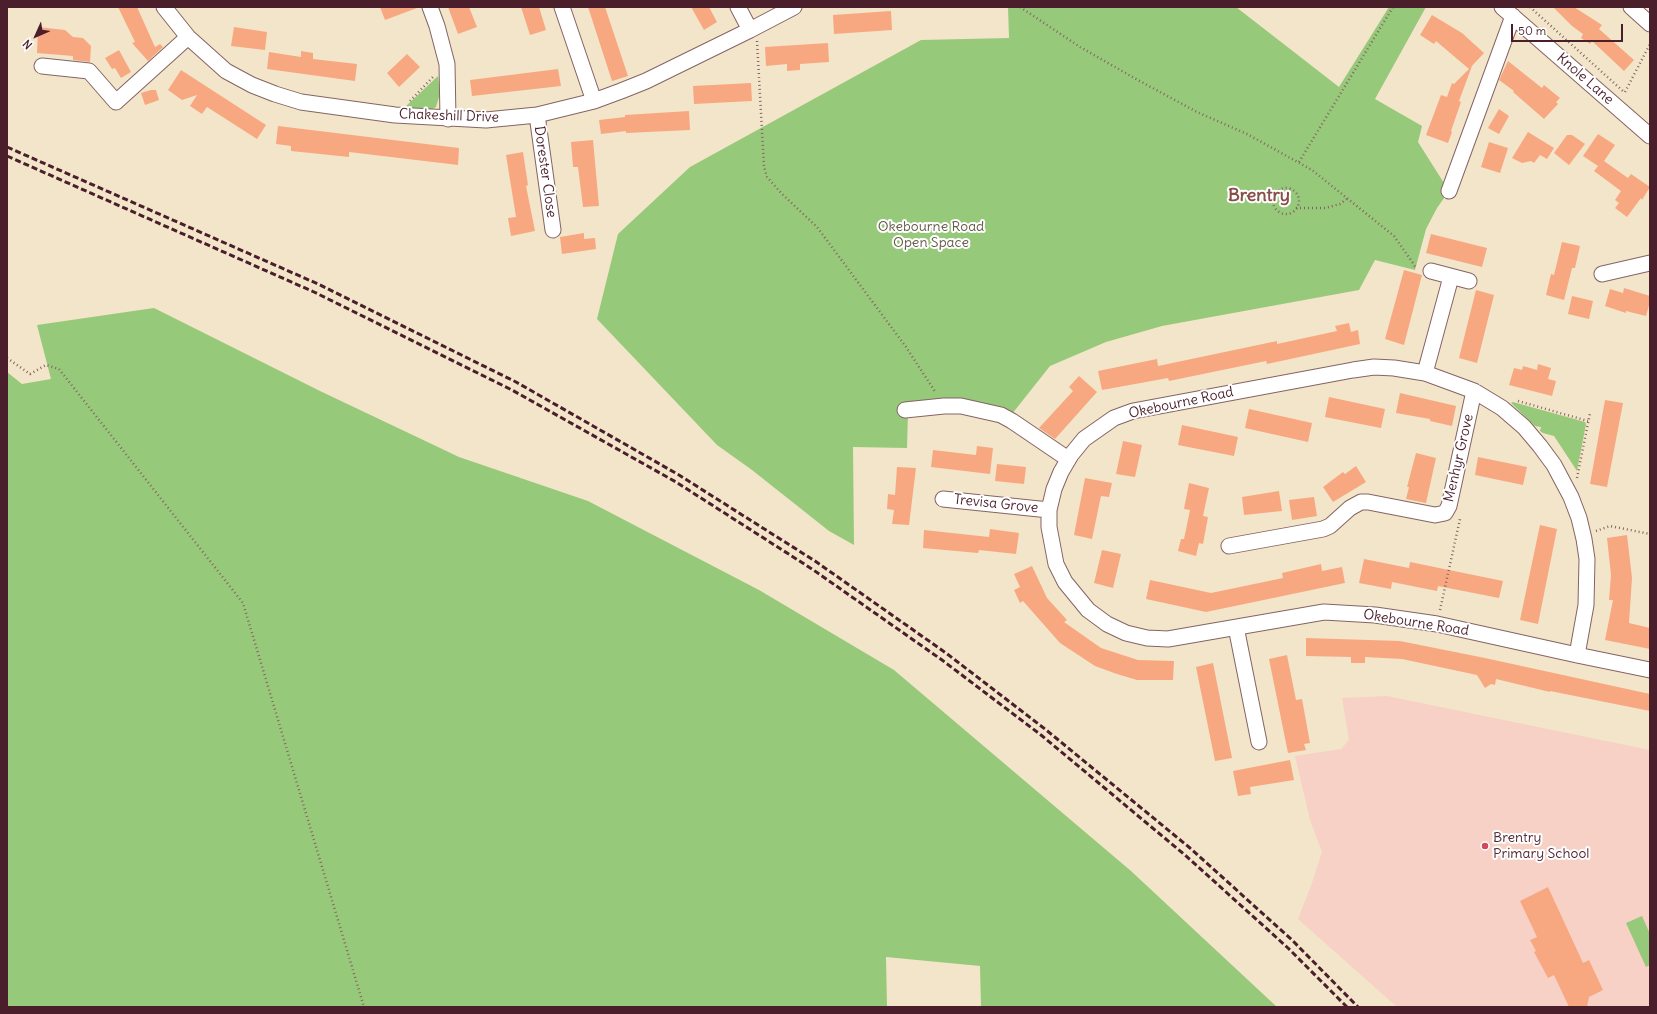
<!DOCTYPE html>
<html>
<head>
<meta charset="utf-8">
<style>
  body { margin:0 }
  #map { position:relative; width:1657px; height:1014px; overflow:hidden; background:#f3e5ca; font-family:Delius,sans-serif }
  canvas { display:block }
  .frame { position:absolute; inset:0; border:8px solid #4a1f2b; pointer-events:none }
  .north { position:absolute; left:16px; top:16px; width:40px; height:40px; -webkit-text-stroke:3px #fff; paint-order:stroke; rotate:225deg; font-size:11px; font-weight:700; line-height:16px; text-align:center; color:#4a1f2b }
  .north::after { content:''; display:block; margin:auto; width:14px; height:18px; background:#4a1f2b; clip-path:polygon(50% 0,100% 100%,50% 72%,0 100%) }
  .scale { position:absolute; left:1511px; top:24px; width:112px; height:18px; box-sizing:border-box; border:2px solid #4a1f2b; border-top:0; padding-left:5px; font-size:12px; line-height:14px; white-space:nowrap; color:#4a1f2b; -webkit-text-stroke:3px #fff; paint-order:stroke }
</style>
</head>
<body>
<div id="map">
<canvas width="1657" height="1014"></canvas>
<div class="frame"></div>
<div class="north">N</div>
<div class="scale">50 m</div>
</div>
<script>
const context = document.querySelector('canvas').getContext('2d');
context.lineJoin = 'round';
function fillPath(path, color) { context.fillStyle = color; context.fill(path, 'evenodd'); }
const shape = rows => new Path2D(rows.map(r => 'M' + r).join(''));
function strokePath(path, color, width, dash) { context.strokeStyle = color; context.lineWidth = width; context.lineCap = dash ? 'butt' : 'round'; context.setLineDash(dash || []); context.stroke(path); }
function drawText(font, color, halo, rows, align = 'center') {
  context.font = font + ' Delius,sans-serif'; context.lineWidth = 4; context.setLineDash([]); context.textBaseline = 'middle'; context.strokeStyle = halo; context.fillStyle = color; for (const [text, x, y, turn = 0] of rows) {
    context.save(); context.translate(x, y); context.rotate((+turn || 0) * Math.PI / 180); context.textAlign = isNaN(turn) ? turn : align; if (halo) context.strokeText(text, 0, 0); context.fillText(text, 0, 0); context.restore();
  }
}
fillPath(shape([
  [1387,696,1650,750,1650,1007,1397,1007,1298,919,1312,883,1322,852,1310,820,1295,756,1341,749,1349,740,1342,698]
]), '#f7d1c6');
fillPath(shape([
  [1008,7,1236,7,1339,87,1389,7,1426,7,1375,99,1422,126,1418,142,1449,191,1437,208,1426,229,1415,270,1375,260,1359,290,1162,326,1106,342,1050,366,1008,419,944,411,908,413,907,448,853,447,854,545,829,531,752,470,717,445,597,319,618,234,690,167,921,40,1009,38],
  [438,76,440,94,436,107,429,111,404,108],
  [154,308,320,391,459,457,588,501,759,590,894,670,1131,871,1277,1007,981,1007,980,966,886,957,887,1007,7,1007,7,372,22,384,51,379,37,325],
  [1513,402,1585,422,1586,424,1577,471,1556,439,1554,436,1543,433,1540,431,1541,427,1535,426,1511,403],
  [1642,916,1650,934,1650,965,1646,967,1626,923]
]), '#97c97a');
fillPath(shape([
  [118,7,137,7,155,47,160,44,163,47,148,61,132,43,135,42],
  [380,7,416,7,417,8,385,20],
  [448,7,469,7,477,27,458,34],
  [521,7,539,7,546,30,530,35],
  [588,7,605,7,628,76,612,81],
  [691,7,709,7,717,22,704,30],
  [1553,7,1574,7,1602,25,1599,29,1634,60,1624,71,1592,41,1590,44,1581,38,1583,34,1572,26],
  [891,11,892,30,834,34,833,15],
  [1432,15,1462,33,1484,53,1469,69,1436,41,1434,44,1420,35],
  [38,27,65,30,73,37,83,38,91,46,90,62,73,60,73,56,37,53],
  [234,27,267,32,265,50,231,46],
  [828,43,829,62,800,64,800,70,787,71,787,64,766,66,765,47],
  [119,50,131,72,121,78,115,68,112,69,105,58],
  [301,51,313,53,313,59,357,64,355,81,267,69,269,52,301,57],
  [407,54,420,67,399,87,387,73],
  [1508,61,1542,88,1544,85,1560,98,1556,102,1558,104,1544,119,1513,92,1514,91,1499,80],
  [1472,66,1459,101,1461,102,1451,131,1452,132,1448,143,1426,135,1441,95,1447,97,1452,83,1454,84],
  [558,69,561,86,472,96,470,80],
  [181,70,266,125,257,139,207,107,202,114,190,106,197,95,182,100,168,90],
  [751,83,752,101,694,104,693,86],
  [151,90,156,90,159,100,145,105,141,93],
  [1499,109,1509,116,1499,134,1488,128],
  [689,111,690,130,626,133,626,131,601,134,599,120,625,117,625,115],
  [278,126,459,148,458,165,349,152,349,157,291,151,291,146,276,144],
  [1528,132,1554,148,1547,159,1540,155,1534,163,1531,161,1522,163,1512,158],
  [1598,134,1615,145,1604,161,1628,178,1631,174,1650,187,1642,200,1641,198,1627,217,1615,208,1619,203,1615,200,1621,191,1594,171,1598,166,1583,156],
  [1567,135,1572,135,1585,144,1569,165,1554,153],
  [593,140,599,206,583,207,578,167,573,167,571,142],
  [1489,142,1508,148,1500,173,1481,167],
  [523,152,528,185,526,186,535,231,511,236,508,218,516,217,506,155],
  [584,233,584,239,595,238,596,249,562,254,560,237],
  [1431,234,1487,248,1482,267,1426,253],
  [1562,242,1580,246,1575,268,1572,268,1564,300,1546,295,1551,274,1554,275],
  [1404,270,1422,275,1404,345,1385,339],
  [1624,288,1650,296,1650,302,1646,316,1626,311,1626,313,1605,306,1610,289,1623,293],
  [1476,290,1494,295,1477,363,1459,358],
  [1572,296,1593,301,1589,319,1568,314],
  [1349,323,1351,332,1358,330,1360,344,1267,364,1266,361,1169,381,1168,378,1102,390,1098,371,1157,359,1158,366,1277,341,1277,344,1337,331,1335,326],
  [1538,364,1551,368,1548,379,1556,381,1552,396,1509,385,1514,368,1522,370,1523,366,1537,370],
  [1079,376,1097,392,1055,439,1039,428,1073,391,1069,387],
  [1400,393,1456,406,1452,426,1430,421,1430,419,1396,413],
  [1329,397,1385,409,1381,428,1325,417],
  [1605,400,1623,403,1607,487,1590,484],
  [1249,409,1312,423,1308,442,1245,428],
  [1182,425,1238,437,1234,456,1178,445],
  [1123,441,1142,445,1135,477,1116,474],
  [977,446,993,448,990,474,931,467,933,450,976,455],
  [1416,453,1436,458,1426,503,1406,499,1409,487,1407,487],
  [1478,457,1527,467,1523,485,1475,475],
  [997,464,1026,467,1024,484,995,481],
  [1356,466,1366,482,1333,502,1323,487,1343,472,1345,474],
  [897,467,916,468,909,525,892,524,894,510,887,509,888,494,895,495],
  [1085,478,1112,483,1109,497,1101,496,1092,539,1074,535],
  [1189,483,1209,488,1203,516,1208,517,1203,544,1199,543,1196,556,1178,551,1181,539,1184,539,1190,510,1184,509],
  [1279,491,1282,511,1244,515,1242,497],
  [1314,497,1317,516,1292,520,1289,500],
  [1540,525,1557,529,1538,624,1520,620],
  [990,529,1019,533,1016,554,979,550,978,553,923,548,924,530,989,537],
  [1627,535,1632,578,1629,623,1650,628,1650,649,1605,640,1613,600,1609,600,1611,575,1607,538],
  [1102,550,1121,554,1113,588,1094,583],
  [1364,559,1409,568,1410,562,1503,581,1499,598,1438,586,1437,591,1392,582,1391,589,1359,583],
  [1321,564,1322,571,1342,567,1345,583,1206,612,1146,599,1150,580,1211,593,1283,578,1282,573],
  [1032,566,1047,598,1067,620,1064,622,1101,648,1138,660,1174,661,1173,680,1137,680,1117,674,1095,666,1060,643,1023,601,1020,603,1014,590,1020,587,1014,574],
  [1306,638,1400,641,1485,658,1650,694,1650,711,1550,691,1550,692,1496,679,1495,685,1491,684,1485,688,1477,675,1402,659,1365,657,1365,663,1351,663,1351,657,1306,656],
  [1287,655,1296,700,1302,699,1310,743,1304,744,1306,750,1288,753,1269,659],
  [1213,663,1232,758,1215,761,1196,667],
  [1290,760,1294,780,1250,787,1251,794,1238,796,1233,771],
  [1548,887,1583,963,1589,960,1603,990,1589,997,1587,1007,1569,1007,1554,975,1548,978,1534,952,1536,951,1530,940,1537,937,1520,901]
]), '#f8a881');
const minor = shape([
  [164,7,188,37,226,71,252,85,275,94,301,102,395,115,486,120,537,115,594,101,621,91,646,81,750,30,794,7],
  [430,7,437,26,447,64,448,119],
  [562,7,594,101],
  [738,7,750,30],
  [1502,7,1650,136],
  [1631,7,1650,24],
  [42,66,89,71,116,102,188,37],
  [537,115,553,230],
  [1449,191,1513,16],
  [1431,271,1469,281],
  [1602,274,1650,263],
  [1425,373,1451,277],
  [905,410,944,406,961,406,1001,415,1012,421,1068,459],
  [943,499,1049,510],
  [1229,546,1323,529,1330,526,1350,508,1361,502,1368,502,1435,515,1445,513,1449,506,1474,391],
  [1236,627,1259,742],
  [1577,655,1586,605,1587,559,1584,539,1579,518,1571,497,1554,465,1540,446,1524,427,1502,408,1474,391,1425,373,1394,368,1374,367,1353,370,1133,411,1114,418,1084,439,1071,455,1061,472,1054,489,1049,510,1049,527,1056,564,1065,582,1088,610,1107,624,1126,633,1147,638,1168,639,1324,612,1375,615,1437,624,1577,655,1650,670]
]);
strokePath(minor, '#856463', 17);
strokePath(shape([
  [1020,7,1080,47,1136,79,1197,112,1247,134,1312,170,1394,236,1415,266,1418,267],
  [1530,7,1624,92],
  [757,41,764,167,767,177,782,194,817,227,906,347,936,393],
  [1625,92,1650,44],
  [410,101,433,77],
  [1299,162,1393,7],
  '1273 201a13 13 0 1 1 26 0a13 13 0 1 1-26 0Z',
  [1296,208,1325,208,1340,204,1348,198],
  [7,358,30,374,46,365,59,369,243,603,364,1007],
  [1518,401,1588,421],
  [1577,478,1590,413],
  [1596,531,1610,526,1650,534],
  [1440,610,1460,519]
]), '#856463', 2.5, [1, 3]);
strokePath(minor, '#fff', 15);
strokePath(shape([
  [7,147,318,284,516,382,679,475,815,561,946,653,1045,729,1190,848,1292,940,1358,1007],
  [7,156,314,292,512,390,676,482,812,569,942,660,1041,735,1185,855,1288,948,1347,1007]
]), '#4a1f2b', 3, [6, 3]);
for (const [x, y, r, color] of [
  [1485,846,4,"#d1495b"]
]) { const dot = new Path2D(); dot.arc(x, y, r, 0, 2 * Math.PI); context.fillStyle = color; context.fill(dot); strokePath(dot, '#fff', 1.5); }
drawText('14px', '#4a1f2b', '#fff', [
  ["Knole Lane",1585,79,41],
  ["Chakeshill Drive",449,116,2],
  ["Dorester Close",545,172,82],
  ["Okebourne Road",1181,403,-12],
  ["Menhyr Grove",1459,458,-77],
  ["Trevisa Grove",996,504,6],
  ["Okebourne Road",1416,623,9]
]);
drawText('14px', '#655a47', '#fff', [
  ["Okebourne Road",931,227],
  ["Open Space",931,243]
]);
drawText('14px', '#4a1f2b', '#fff', [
  ["Brentry",1493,838],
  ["Primary School",1493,854]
], 'left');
drawText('bold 18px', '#874f49', '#fff', [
  ["Brentry",1259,196]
]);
</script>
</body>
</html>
